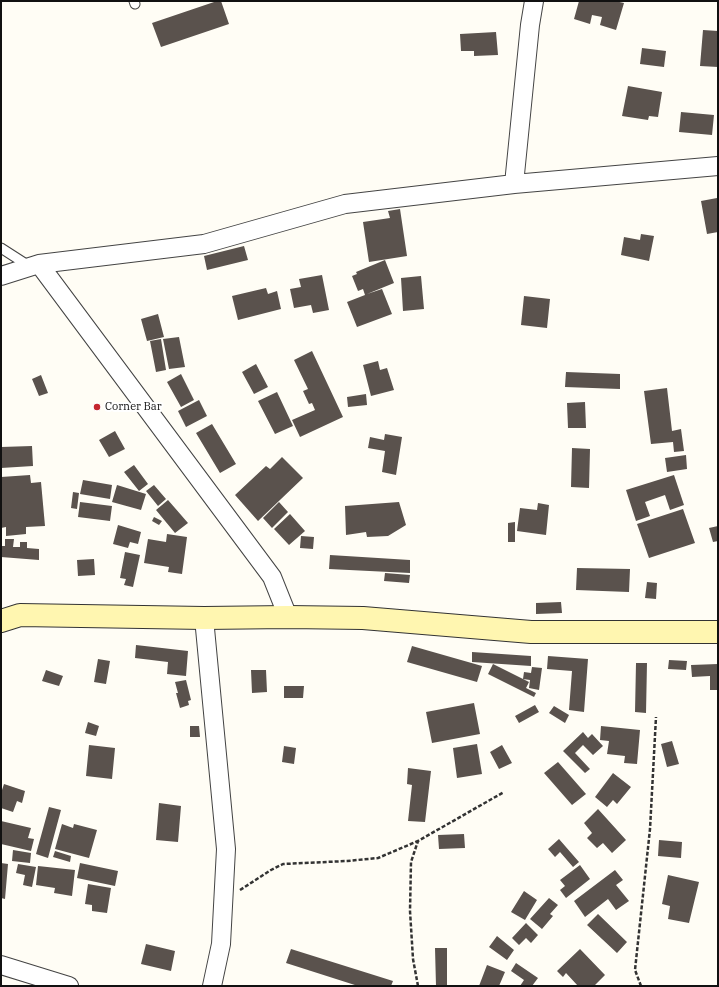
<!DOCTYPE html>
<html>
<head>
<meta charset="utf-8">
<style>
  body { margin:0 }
  #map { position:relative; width:719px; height:987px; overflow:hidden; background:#fffdf5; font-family:"IBM Plex Serif",serif }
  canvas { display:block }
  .frame { position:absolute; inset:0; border:2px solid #111; pointer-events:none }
</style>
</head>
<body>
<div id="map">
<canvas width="719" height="987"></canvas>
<div class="frame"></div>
</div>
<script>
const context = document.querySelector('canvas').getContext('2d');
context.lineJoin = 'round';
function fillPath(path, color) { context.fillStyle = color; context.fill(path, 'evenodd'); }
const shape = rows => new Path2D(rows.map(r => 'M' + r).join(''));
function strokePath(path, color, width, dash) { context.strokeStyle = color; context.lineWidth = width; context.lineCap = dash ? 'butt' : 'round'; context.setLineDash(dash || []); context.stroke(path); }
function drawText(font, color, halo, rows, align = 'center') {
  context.font = font + ' "IBM Plex Serif",serif'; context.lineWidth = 4; context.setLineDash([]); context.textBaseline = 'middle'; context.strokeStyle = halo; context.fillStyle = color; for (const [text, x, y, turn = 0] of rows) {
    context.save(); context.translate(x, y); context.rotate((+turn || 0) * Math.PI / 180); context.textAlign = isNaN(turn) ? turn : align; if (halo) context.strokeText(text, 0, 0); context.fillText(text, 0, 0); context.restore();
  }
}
fillPath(shape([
  [217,1,221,1,229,24,161,47,152,23],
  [579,1,615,1,624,3,616,30,600,25,602,17,592,15,590,24,574,19],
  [703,30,718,31,718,67,700,66],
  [496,32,498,55,474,56,474,51,461,51,460,34],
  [642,48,666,51,664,67,640,64],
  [628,86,662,92,658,117,649,116,648,120,622,116],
  [681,112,714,115,712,135,679,132],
  [717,198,718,232,707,234,701,201],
  [400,209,407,256,369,262,363,222,390,218,388,211],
  [641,234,654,236,649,261,621,255,624,237,640,240],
  [244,246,248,260,207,270,204,256],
  [385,260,394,283,367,294,382,289,392,314,357,327,347,302,365,295,363,289,358,291,352,276,357,274,356,272],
  [322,275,329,310,313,313,311,305,294,308,290,289,301,287,299,279],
  [421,276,424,309,403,311,401,278],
  [266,288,268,294,277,291,281,309,238,320,232,296],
  [524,296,550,299,547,328,521,325],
  [158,314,164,337,147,341,141,319],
  [179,337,185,367,169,369,163,339],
  [161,339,166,370,156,372,150,341],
  [312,351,343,417,300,437,292,420,315,410,312,403,309,404,303,391,308,389,294,360],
  [378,361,380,370,387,368,394,390,371,396,363,365],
  [256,364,268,387,254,394,242,372],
  [566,372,620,374,620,389,565,387],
  [181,374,194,400,181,407,167,382],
  [41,375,48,393,39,396,32,379],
  [667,388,672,431,681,429,684,451,674,452,673,442,651,444,644,391],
  [277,392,293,426,275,434,258,401],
  [366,394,367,405,348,407,347,397],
  [199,400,207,416,186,427,178,411],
  [585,402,586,428,568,428,567,403],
  [212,424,236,464,220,473,196,433],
  [115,431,125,449,109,457,99,440],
  [385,434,402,437,396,475,382,472,385,451,368,448,370,437,384,440],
  [32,446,33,466,1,468,1,447],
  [572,448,590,449,589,488,571,487],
  [686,455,687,469,667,472,665,458],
  [282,457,303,478,258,521,235,495,266,466,270,469],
  [134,465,148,484,139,491,124,472],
  [30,475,31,483,41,482,45,526,26,527,26,534,6,536,6,527,1,528,1,477],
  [674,475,684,505,670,510,665,495,645,502,650,516,636,521,626,490],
  [83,480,112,485,110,499,80,494],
  [117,485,146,494,141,510,112,502],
  [154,485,166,499,158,506,146,491],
  [73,492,79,493,77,509,71,508],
  [168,500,188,523,175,533,156,510],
  [80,502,112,506,110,521,78,517],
  [279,502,288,512,272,528,263,518],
  [399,502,406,525,388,536,367,537,366,532,346,535,345,506],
  [538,503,549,505,546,535,517,531,520,508,537,510],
  [683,509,695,543,649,558,637,524],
  [290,514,305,531,289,545,274,529],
  [154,517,162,521,159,525,152,521],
  [515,522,515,542,508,542,508,523],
  [118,525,141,532,138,544,130,542,128,548,113,544],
  [718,526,718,541,713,542,709,528],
  [167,534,187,537,182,574,168,572,169,567,144,563,148,539,166,542],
  [301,536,314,537,313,549,300,548],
  [5,539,14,539,13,547,20,547,20,542,27,542,27,548,39,549,39,560,1,557,1,546,5,546],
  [125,552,140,555,133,587,124,585,126,579,120,578],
  [330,555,410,560,410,573,329,569],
  [94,559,95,575,78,576,77,560],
  [577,568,630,569,629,592,576,590],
  [385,573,410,575,409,583,384,581],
  [647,582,657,583,656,599,645,598],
  [561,602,562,613,536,614,536,603],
  [136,645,188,651,186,676,167,674,168,662,135,658],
  [412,646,482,666,477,682,407,662],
  [472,652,531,656,531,666,472,662],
  [548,656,588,659,584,712,569,710,572,671,547,669],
  [98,659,110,661,106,684,94,682],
  [669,660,687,661,686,670,668,669],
  [636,663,647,663,646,713,635,712],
  [493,664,529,682,526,688,536,693,534,697,488,674],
  [718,664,718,690,710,690,710,676,692,677,691,665],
  [532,667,542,668,539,690,529,688,530,680,523,679,524,672,531,673],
  [46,670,63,676,59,686,42,681],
  [251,670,266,670,267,692,252,693],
  [186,680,191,700,188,701,189,705,180,708,176,693,178,693,175,682],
  [284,686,304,686,303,698,284,698],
  [474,703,480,734,432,743,426,712],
  [535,705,539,712,519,723,515,716],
  [554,706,569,715,565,723,549,713],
  [88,722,99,726,96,736,85,733],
  [190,726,199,726,200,737,190,737],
  [601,726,640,730,637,764,624,763,625,756,607,754,609,741,600,740],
  [583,732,588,738,592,734,603,746,593,755,583,745,575,753,590,769,585,773,563,751],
  [672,741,679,764,667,767,661,744],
  [477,744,482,774,457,778,453,748],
  [89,745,115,748,112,779,86,776],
  [502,745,512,763,499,769,490,752],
  [284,746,296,748,294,764,282,762],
  [558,762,586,794,572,805,544,773],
  [408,768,431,771,425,822,408,821,412,785,407,784],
  [613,773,631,787,617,804,613,800,607,807,595,797],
  [4,784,25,791,22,803,17,801,13,812,1,808,1,793],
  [159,803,181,806,178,842,156,840],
  [49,807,61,810,48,858,36,854],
  [598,809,626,840,612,853,603,843,597,848,587,838,592,833,584,823],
  [1,821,31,828,28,838,34,839,31,851,1,844],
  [62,824,73,828,74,824,97,830,89,858,55,849],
  [464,834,465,848,439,849,438,835],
  [559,839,579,862,573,867,560,852,555,857,548,849],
  [659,840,682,842,681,858,658,856],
  [13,850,31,853,30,863,12,861],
  [55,851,71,856,70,862,53,857],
  [1,863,8,864,5,899,1,898],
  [80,863,118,871,115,886,77,878],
  [18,864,36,867,32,887,23,885,25,875,16,873],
  [580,865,590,879,566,898,560,890,565,886,560,880],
  [38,866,75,870,72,896,54,893,55,888,36,885],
  [615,870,623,880,616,885,629,901,616,910,608,899,585,917,574,901],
  [668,875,699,882,689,923,668,919,670,906,662,904],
  [88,884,111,888,107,913,92,911,92,905,85,904],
  [524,891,537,900,525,920,511,912],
  [549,898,558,905,550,914,553,916,542,929,530,919],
  [598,914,627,942,617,953,587,925],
  [526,923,538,935,531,943,526,938,519,945,512,938],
  [497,936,514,950,507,960,489,947],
  [146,944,175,951,171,971,141,964],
  [435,948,447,948,447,986,436,986],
  [291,949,393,981,391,986,358,986,286,963],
  [580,949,605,975,594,986,578,986,566,973,563,977,557,971],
  [516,963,538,978,532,986,520,986,524,980,511,971],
  [487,965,505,972,499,986,479,986]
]), '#5a524d');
const lane = shape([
  [134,1,135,4],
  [1,248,29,266]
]);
const street = shape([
  [514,184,530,25,534,1],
  [39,264,272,577,288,617],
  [1,276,39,264,204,244,345,204,514,184,718,166],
  [204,618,226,849,221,944,212,986],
  [1,965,69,986]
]);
const secondary = shape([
  [1,621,20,615,204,618,288,617,363,618,531,632,718,632]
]);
strokePath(lane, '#444', 11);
strokePath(street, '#444', 20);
strokePath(secondary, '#333', 24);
strokePath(shape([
  [240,890,271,870,283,864,347,861,378,858,418,841],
  [418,986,413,959,410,911,411,862,418,841,504,792],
  [641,986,635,970,650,829,656,717]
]), '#333', 2.5, [4, 2]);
strokePath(lane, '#fff', 9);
strokePath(street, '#fff', 18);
strokePath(secondary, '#fff6b0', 22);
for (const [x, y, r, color] of [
  [97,407,4,"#c4262e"]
]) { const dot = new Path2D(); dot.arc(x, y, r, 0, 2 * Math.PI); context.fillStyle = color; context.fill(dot); strokePath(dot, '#fff', 1.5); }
drawText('11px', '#111', '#fff', [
  ["Corner Bar",105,407]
], 'left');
</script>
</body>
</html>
